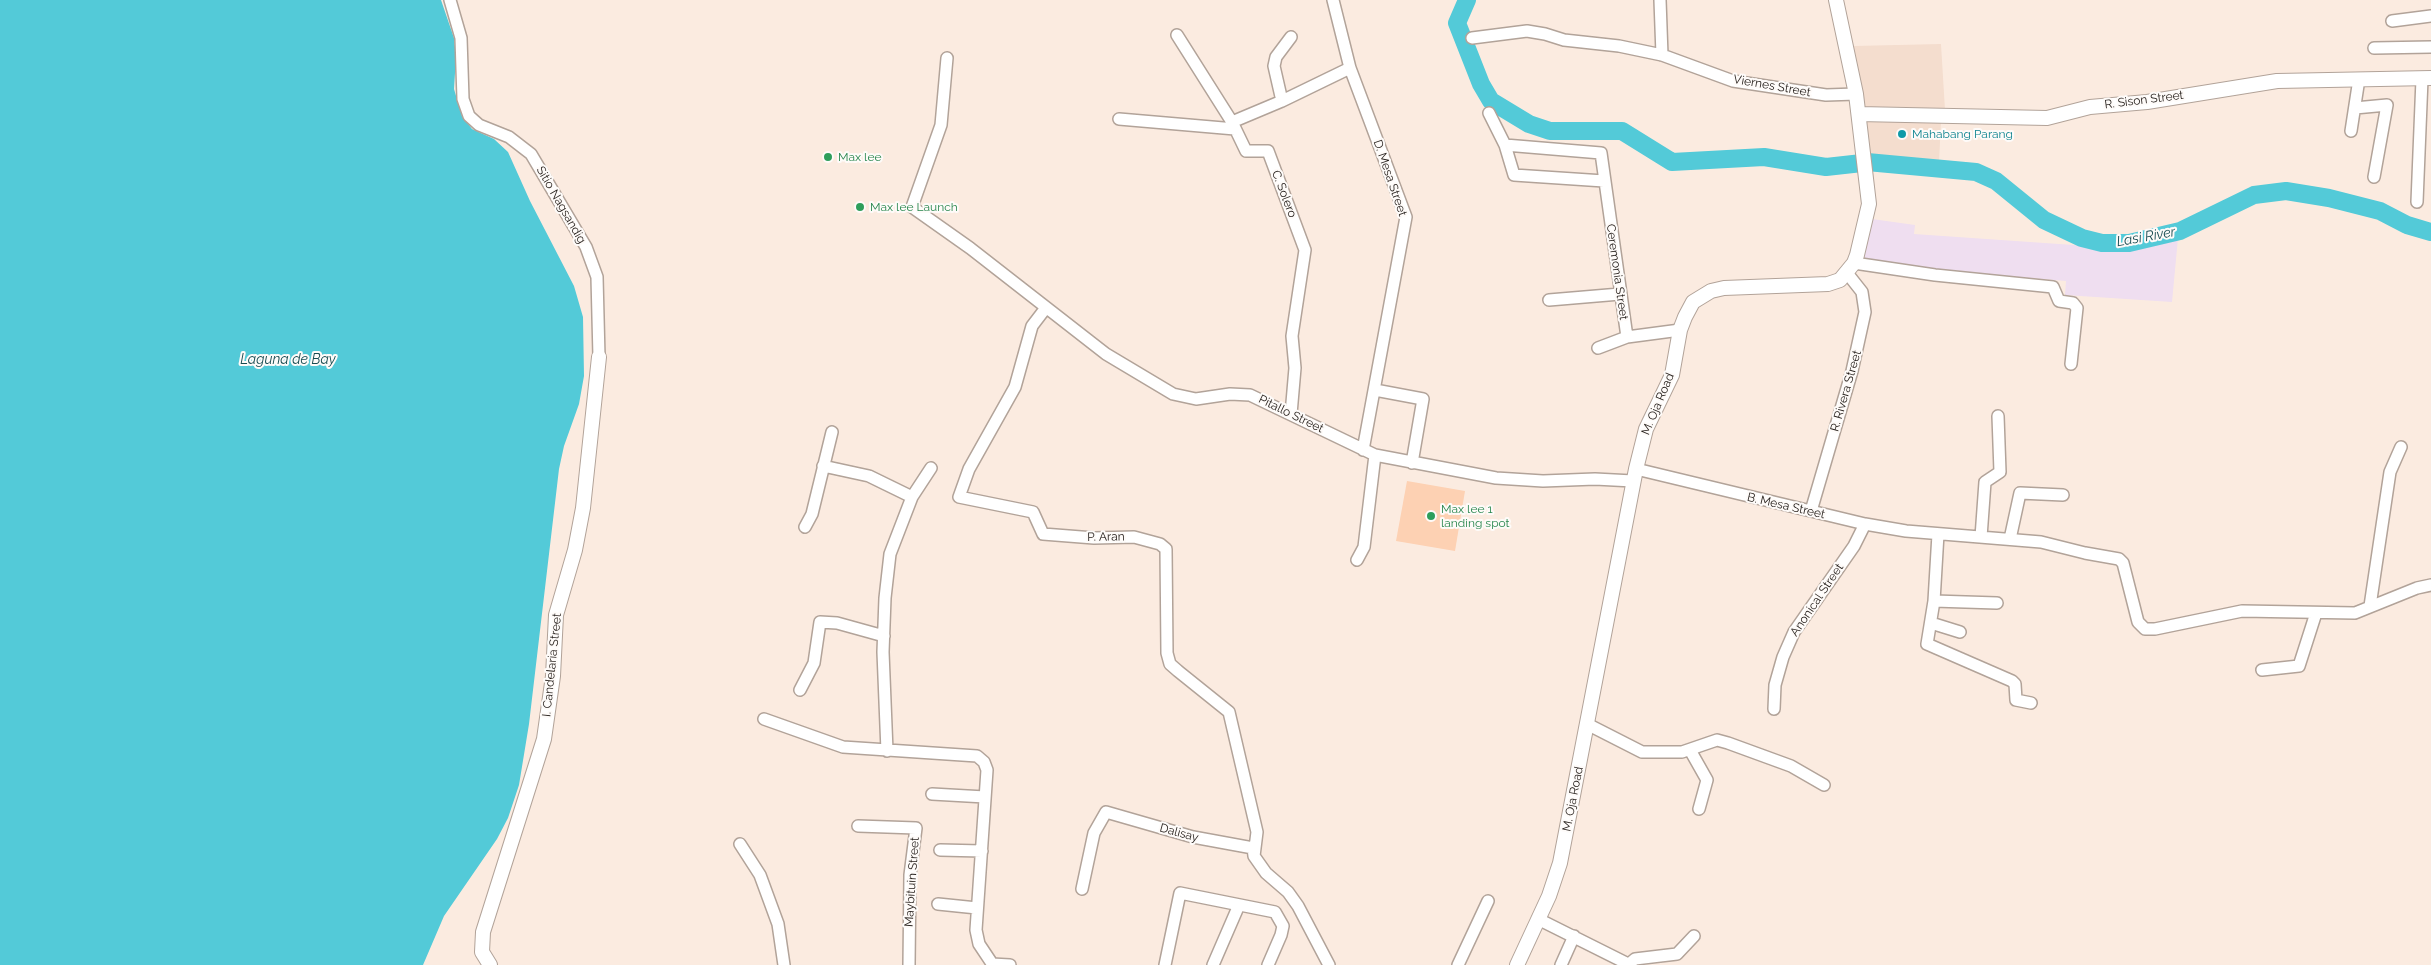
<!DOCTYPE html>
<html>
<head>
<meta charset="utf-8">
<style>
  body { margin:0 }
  canvas { display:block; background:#fbebe0 }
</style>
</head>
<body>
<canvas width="2431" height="965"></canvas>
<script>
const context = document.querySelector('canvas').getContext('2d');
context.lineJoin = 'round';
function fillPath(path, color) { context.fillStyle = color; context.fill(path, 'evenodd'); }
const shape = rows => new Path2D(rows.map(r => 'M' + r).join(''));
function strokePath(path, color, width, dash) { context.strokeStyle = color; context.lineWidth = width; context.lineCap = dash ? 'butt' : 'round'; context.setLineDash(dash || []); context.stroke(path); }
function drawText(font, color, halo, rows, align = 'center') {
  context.font = font + ' Raleway,sans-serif'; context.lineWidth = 4; context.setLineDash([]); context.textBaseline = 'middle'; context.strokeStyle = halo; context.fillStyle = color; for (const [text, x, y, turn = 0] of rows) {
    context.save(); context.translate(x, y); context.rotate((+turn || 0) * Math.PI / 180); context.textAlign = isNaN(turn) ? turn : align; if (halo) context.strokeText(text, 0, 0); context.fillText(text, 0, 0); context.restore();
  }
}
fillPath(shape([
  [1941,44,1945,110,1862,109,1853,46],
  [1866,119,1941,121,1939,163,1867,156]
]), '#f4ddce');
fillPath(shape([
  [1872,219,1915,225,1914,234,2117,248,2178,238,2172,302,2065,295,2066,281,1936,270,1861,260]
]), '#efdef0');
fillPath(shape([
  [1407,481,1465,491,1455,551,1396,541]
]), '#fdd1b3');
fillPath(shape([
  [0,0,441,0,454,38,456,57,454,89,462,116,472,129,494,139,508,152,530,201,574,286,583,317,584,376,579,404,564,446,559,469,529,724,519,785,508,818,497,839,444,916,423,965,0,965]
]), '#53cad8');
strokePath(shape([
  [1467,0,1457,23,1481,84,1491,101,1529,124,1550,131,1622,131,1672,162,1764,157,1826,167,1862,163],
  [1867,162,1976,172,1996,181,2044,220,2082,238,2102,243,2129,243,2180,231,2254,195,2286,191,2329,198,2380,211,2407,225,2431,232]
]), '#53cad8', 18);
const minor = shape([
  [450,0,461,38,463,99,469,116,479,125,509,137,531,154,586,247,597,277,599,357],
  [1333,0,1350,68,1406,217,1363,450],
  [1660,0,1662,55],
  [2392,21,2431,16],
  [1177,35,1232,122],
  [1472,38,1527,31,1545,34,1564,40,1619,46,1662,55,1733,81,1826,95,1856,94],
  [2374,48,2431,47],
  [947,58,941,125,912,207,970,248,1106,354,1173,394,1196,399,1230,394,1250,395,1375,455,1496,478,1543,481,1595,479,1633,481],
  [1282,101,1350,68],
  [2355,108,2387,105,2374,177],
  [1489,113,1505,145,1514,175,1604,181],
  [1119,119,1235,129],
  [2351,131,2359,79],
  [1505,145,1601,153,1627,337],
  [2417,202,2422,79],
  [1854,263,1935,275,2053,287,2059,301,2073,303,2077,308,2071,364],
  [1549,300,1620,294],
  [1045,309,1032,326,1015,387,969,469,959,497,1033,512,1043,534,1094,538,1134,537,1160,544,1166,549,1167,653,1170,664,1178,671,1229,712,1257,832,1254,856],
  [1598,348,1627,337,1680,330],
  [1375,390,1423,399,1412,463],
  [1291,414,1295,368,1292,336,1305,250,1268,151,1246,151,1232,122,1282,101,1274,66,1276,57,1291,37],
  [823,466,869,476,912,497],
  [1636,469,1865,524,1906,531,2041,542,2085,553,2119,559,2123,563,2138,622,2145,629,2155,629,2242,611,2355,613,2417,588,2431,585],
  [1811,511,1852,371,1865,312,1862,292,1847,273],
  [805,527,812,514,832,432],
  [1938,534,1934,601,1927,644,2012,681,2015,684,2016,700,2031,703],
  [1981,537,1985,482,2000,472,1998,416],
  [2010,539,2020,493,2063,495],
  [1357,560,1364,547,1375,455],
  [1934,601,1997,603],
  [2370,606,2390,472,2401,447],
  [1931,623,1960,632],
  [2262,670,2299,666,2316,613],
  [800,690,814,663,820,622,837,623,884,636],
  [1774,709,1775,685,1783,657,1794,632,1854,546,1865,524],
  [764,719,843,747,977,756,984,762,987,770,976,930,979,944,993,965],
  [1587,724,1642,752,1682,752,1717,740,1728,743,1791,766,1824,785],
  [1690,750,1707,780,1699,809],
  [887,751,883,652,885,598,890,554,912,497,931,468],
  [932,794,985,797],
  [858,826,916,828,910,875,909,965],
  [740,844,760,875,778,924,784,965],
  [940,850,982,851],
  [1082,889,1094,833,1106,812,1193,837,1253,848,1254,856,1266,873,1288,892,1298,906,1329,965],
  [938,904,977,908],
  [1538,919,1630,965],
  [992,964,1010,965],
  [1165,965,1180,893,1275,912,1283,926,1281,935,1268,965],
  [1213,965,1239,905],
  [1458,965,1488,901],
  [1561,965,1574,936],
  [1628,965,1635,959,1677,954,1694,936]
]);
const tertiary = shape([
  [1859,114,2047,118,2090,107,2147,102,2277,81,2431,78],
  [490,965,482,952,483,932,544,739,553,676,556,615,575,550,583,508,599,357],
  [1517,965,1549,896,1560,863,1636,469,1646,429,1672,375,1680,330,1685,317,1693,302,1711,291,1724,288,1828,284,1840,280,1854,263,1857,255,1869,204,1856,94,1836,0]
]);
strokePath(minor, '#b2a399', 14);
strokePath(tertiary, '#b2a399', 16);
strokePath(minor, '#fff', 11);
strokePath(tertiary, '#fff', 14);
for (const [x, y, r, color] of [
  [1902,134,5,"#0f9aa8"],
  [828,157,5,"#2e9e5b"],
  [860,207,5,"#2e9e5b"],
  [1431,516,5,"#2e9e5b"]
]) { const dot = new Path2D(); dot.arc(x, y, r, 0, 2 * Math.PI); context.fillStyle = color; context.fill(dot); strokePath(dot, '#fefbf9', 2); }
drawText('12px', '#211b17', '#fefbf9', [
  ["Viernes Street",1772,86,10],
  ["R. Sison Street",2144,100,-7],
  ["D. Mesa Street",1390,178,71],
  ["C. Solero",1284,194,69],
  ["Sitio Nagsandig",561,205,60],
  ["Ceremonia Street",1617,272,82],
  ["R. Rivera Street",1846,391,-74],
  ["M. Oja Road",1658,404,-67],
  ["Pitallo Street",1291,414,26],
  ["B. Mesa Street",1786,506,13],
  ["P. Aran",1106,537,-1],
  ["Anonical Street",1817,600,-56],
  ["I. Candelaria Street",552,665,-84],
  ["M. Oja Road",1573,799,-79],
  ["Dalisay",1179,833,15],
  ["Maybituin Street",912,882,-86]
]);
drawText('12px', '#0d838f', '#fefbf9', [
  ["Mahabang Parang",1912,134]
], 'left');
drawText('12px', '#27864d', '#fefbf9', [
  ["Max lee",838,157],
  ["Max lee Launch",870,207],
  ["Max lee 1",1441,509],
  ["landing spot",1441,523]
], 'left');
drawText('italic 14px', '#174b51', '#fefbf9', [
  ["Lasi River",2146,237,-10],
  ["Laguna de Bay",288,360]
]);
</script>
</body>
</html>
